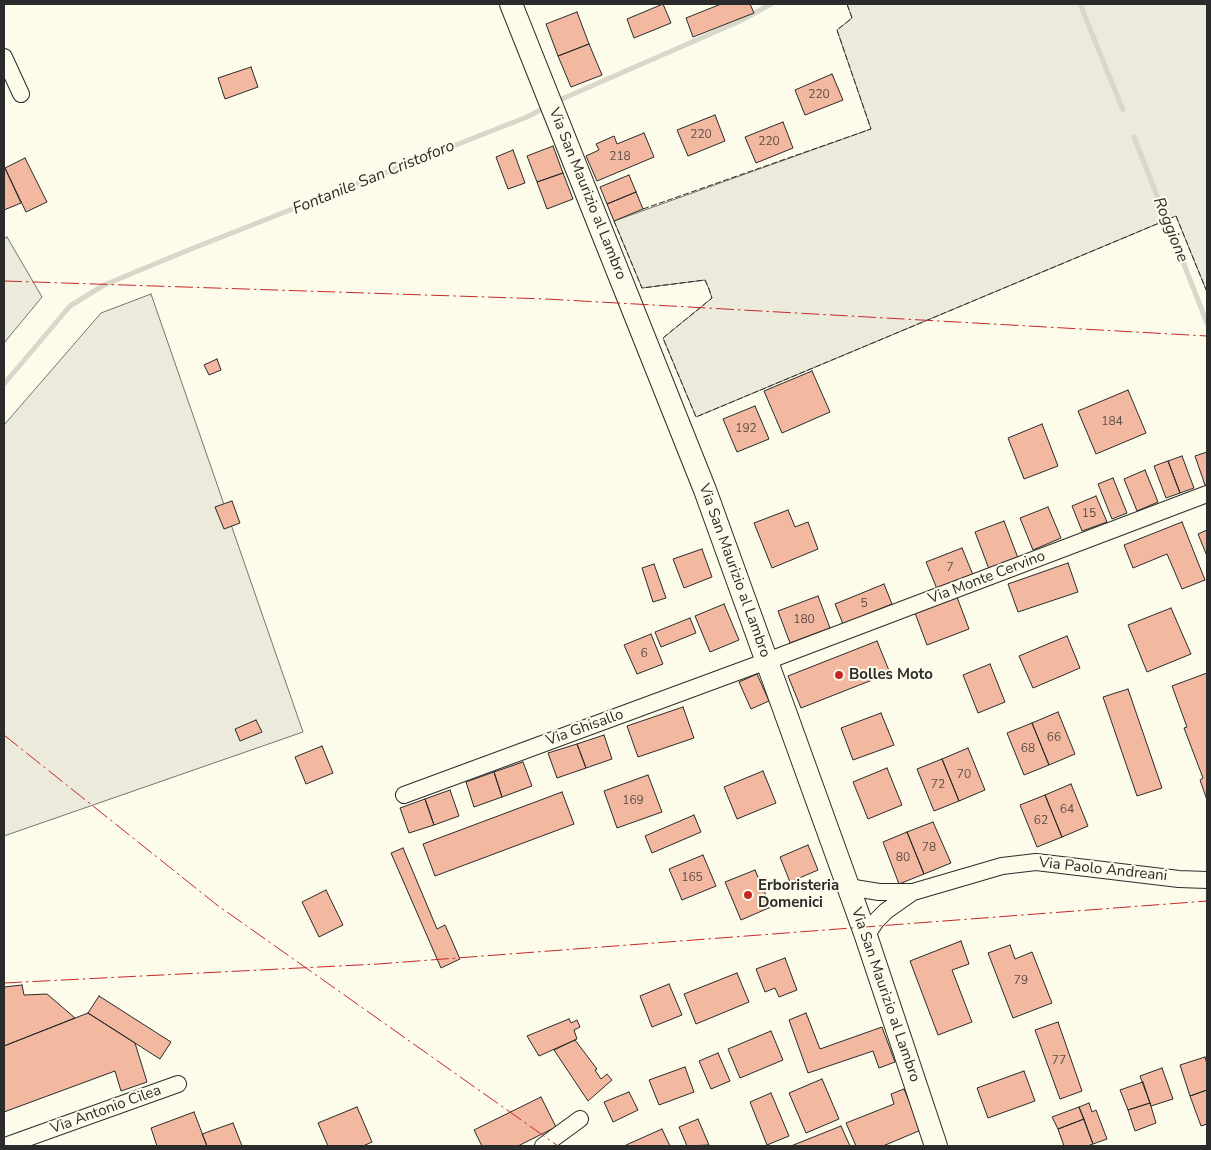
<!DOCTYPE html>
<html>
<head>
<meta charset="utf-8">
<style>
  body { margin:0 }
  #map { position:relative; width:1211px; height:1150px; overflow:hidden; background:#fdfbea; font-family:"Nunito Sans",sans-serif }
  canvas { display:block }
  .frame { position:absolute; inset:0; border:5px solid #2b2b2b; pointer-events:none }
</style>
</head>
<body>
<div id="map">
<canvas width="1211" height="1150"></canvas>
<div class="frame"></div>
</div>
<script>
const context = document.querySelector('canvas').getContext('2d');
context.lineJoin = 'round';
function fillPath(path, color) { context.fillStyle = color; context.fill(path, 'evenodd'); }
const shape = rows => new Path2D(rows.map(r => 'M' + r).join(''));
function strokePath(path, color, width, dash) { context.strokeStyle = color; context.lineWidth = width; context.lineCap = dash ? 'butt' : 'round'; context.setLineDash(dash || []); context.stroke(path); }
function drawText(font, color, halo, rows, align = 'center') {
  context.font = font + ' "Nunito Sans",sans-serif'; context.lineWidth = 4; context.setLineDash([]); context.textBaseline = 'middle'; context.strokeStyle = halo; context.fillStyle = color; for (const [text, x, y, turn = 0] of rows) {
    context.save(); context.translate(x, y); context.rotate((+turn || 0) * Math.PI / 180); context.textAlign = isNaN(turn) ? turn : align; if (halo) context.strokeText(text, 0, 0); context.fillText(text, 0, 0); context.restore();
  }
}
const green = shape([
  [847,4,1207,4,1207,292,1176,216,696,417,663,338,712,298,709,289,705,280,642,288,614,221,871,129,837,30,852,18,847,4],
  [7,237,42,297,4,343,4,239,7,237],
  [151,294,303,732,4,836,4,425,101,313,151,294]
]);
fillPath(green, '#ecebdb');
strokePath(green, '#74746e', 1);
strokePath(shape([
  [1080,4,1123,110],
  [555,102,740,21,771,4],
  [1134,137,1207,323],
  [4,384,70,306,104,285,191,249,527,117,546,107]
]), '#d8d7c9', 5);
const building = shape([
  [663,4,671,23,634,38,627,19,663,4],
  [721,4,750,4,754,13,693,37,686,18,721,4],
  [577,12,589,44,558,56,546,24,577,12],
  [589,44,602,75,571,87,558,56,589,44],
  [251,67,258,87,225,99,218,78,251,67],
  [832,74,843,100,805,115,795,90,832,74],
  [715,115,725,141,688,156,677,130,715,115],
  [783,122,793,148,756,163,745,137,783,122],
  [644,133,654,157,597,181,586,156,599,150,596,144,614,136,617,144,644,133],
  [553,146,563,173,537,182,527,156,553,146],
  [513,150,525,183,508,189,496,157,513,150],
  [25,158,47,202,26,212,5,168,25,158],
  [4,166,21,203,4,210,4,166],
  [563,173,573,199,547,209,537,182,563,173],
  [629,175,636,192,607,204,600,187,629,175],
  [636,192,643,209,614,221,607,204,636,192],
  [217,359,221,370,209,375,204,365,217,359],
  [812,371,830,412,782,433,764,391,812,371],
  [1128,390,1146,433,1096,454,1078,411,1128,390],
  [755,406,769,439,737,452,723,419,755,406],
  [1042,424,1058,466,1024,479,1008,438,1042,424],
  [1207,452,1207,484,1205,485,1195,456,1207,452],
  [1182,456,1194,488,1180,493,1168,461,1182,456],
  [1168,461,1180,493,1166,498,1154,466,1168,461],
  [1145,470,1158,502,1137,511,1124,479,1145,470],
  [1113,478,1127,513,1112,519,1098,484,1113,478],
  [1096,496,1107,522,1082,531,1072,506,1096,496],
  [232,501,240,523,224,529,215,507,232,501],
  [1048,507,1061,538,1033,550,1020,518,1048,507],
  [788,510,795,527,808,522,818,549,772,568,754,523,788,510],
  [1004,521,1018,558,989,569,975,532,1004,521],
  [1182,522,1205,580,1182,589,1167,554,1133,568,1124,545,1182,522],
  [1207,530,1207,556,1198,534,1207,530],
  [962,548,973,575,937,589,926,562,962,548],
  [702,549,712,577,684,588,673,559,702,549],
  [1068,563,1078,592,1018,612,1008,584,1068,563],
  [654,564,666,598,653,602,642,568,654,564],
  [884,584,892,604,843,624,835,604,884,584],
  [818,596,830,628,790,643,778,611,818,596],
  [957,597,969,629,927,645,915,613,957,597],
  [724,604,739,640,710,652,695,616,724,604],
  [1171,608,1191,654,1147,672,1128,625,1171,608],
  [690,618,696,633,661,647,655,632,690,618],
  [651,634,663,664,637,674,624,645,651,634],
  [1067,636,1080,668,1033,688,1019,656,1067,636],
  [877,641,890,673,801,708,788,676,877,641],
  [990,664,1005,702,978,713,963,675,990,664],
  [1207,673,1207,800,1200,780,1203,778,1184,728,1187,727,1172,686,1207,673],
  [757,674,769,701,751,709,739,682,757,674],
  [1128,689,1162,788,1137,796,1103,697,1128,689],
  [683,707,694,738,638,757,627,726,683,707],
  [1058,712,1075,754,1049,765,1032,723,1058,712],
  [881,713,894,745,853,760,841,728,881,713],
  [256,720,262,732,240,741,235,729,256,720],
  [1032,723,1049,765,1024,775,1007,733,1032,723],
  [604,735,612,759,586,768,577,744,604,735],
  [577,744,586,768,557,778,548,753,577,744],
  [322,746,333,773,306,784,295,757,322,746],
  [968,748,985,790,959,801,942,759,968,748],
  [942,759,959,801,934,811,917,769,942,759],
  [523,762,532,786,502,797,494,772,523,762],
  [887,768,902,805,868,819,853,782,887,768],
  [763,771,776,803,737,819,724,787,763,771],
  [494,772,502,797,474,807,466,782,494,772],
  [648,775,662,812,617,828,604,791,648,775],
  [1071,784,1088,826,1062,837,1045,795,1071,784],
  [450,790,459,816,434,825,425,799,450,790],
  [562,792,574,824,435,876,423,844,562,792],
  [1045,795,1062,837,1037,847,1020,805,1045,795],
  [425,799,434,825,409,833,400,808,425,799],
  [694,815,701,832,652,853,645,836,694,815],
  [933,822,951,863,924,874,907,832,933,822],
  [907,832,924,874,899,884,883,842,907,832],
  [808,845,818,870,790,882,780,857,808,845],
  [403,848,437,929,445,925,460,959,441,968,391,853,403,848],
  [703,855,716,886,682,900,669,869,703,855],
  [755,870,771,907,741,920,725,882,755,870],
  [326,890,343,925,319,937,302,902,326,890],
  [961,941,969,964,952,970,972,1022,938,1035,910,961,961,941],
  [1010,945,1015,959,1032,952,1052,1003,1013,1018,988,953,1010,945],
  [785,958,797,990,779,997,775,988,765,992,756,969,785,958],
  [737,973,749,1002,696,1024,684,994,737,973],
  [669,984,682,1015,652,1027,640,996,669,984],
  [22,985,24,995,47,994,75,1018,4,1046,4,987,22,985],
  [99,996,171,1042,160,1059,88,1013,99,996],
  [88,1013,135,1043,147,1082,121,1091,115,1071,4,1112,4,1046,88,1013],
  [806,1013,820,1049,882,1027,895,1062,879,1068,873,1051,808,1073,789,1020,806,1013],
  [569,1019,571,1023,577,1020,580,1027,574,1030,577,1039,539,1056,527,1036,569,1019],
  [1058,1022,1082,1091,1060,1099,1035,1030,1058,1022],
  [771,1031,783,1060,740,1078,728,1049,771,1031],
  [575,1040,597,1069,595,1070,601,1079,607,1074,612,1080,588,1101,554,1050,575,1040],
  [718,1053,730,1081,711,1089,699,1061,718,1053],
  [1205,1057,1207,1064,1207,1090,1190,1096,1180,1065,1205,1057],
  [685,1067,694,1092,659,1105,649,1080,685,1067],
  [1162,1068,1173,1099,1151,1106,1140,1076,1162,1068],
  [1024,1071,1035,1101,988,1118,977,1088,1024,1071],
  [822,1079,839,1119,806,1133,789,1093,822,1079],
  [1143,1082,1150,1103,1128,1110,1120,1090,1143,1082],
  [904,1089,921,1130,883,1146,856,1146,846,1123,894,1104,891,1094,904,1089],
  [1207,1090,1207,1124,1201,1126,1190,1096,1207,1090],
  [629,1092,638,1110,613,1122,604,1102,629,1092],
  [771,1093,789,1136,767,1145,750,1102,771,1093],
  [541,1097,556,1127,518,1146,482,1146,474,1130,541,1097],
  [1089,1103,1092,1112,1096,1110,1107,1139,1093,1144,1079,1107,1089,1103],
  [1150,1103,1156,1123,1135,1131,1128,1110,1150,1103],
  [357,1107,372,1142,363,1146,328,1146,318,1123,357,1107],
  [1079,1107,1084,1119,1058,1129,1052,1117,1079,1107],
  [194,1112,207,1146,157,1146,151,1128,194,1112],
  [698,1119,709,1145,687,1146,679,1127,698,1119],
  [1084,1119,1093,1144,1087,1146,1064,1146,1058,1129,1084,1119],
  [233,1123,242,1146,207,1146,202,1134,233,1123],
  [841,1126,850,1146,791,1146,841,1126],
  [662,1129,670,1146,627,1146,626,1145,662,1129]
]);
fillPath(building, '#f2b8a0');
strokePath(building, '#2b2b2b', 1);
const minor = shape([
  [4,57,21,94],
  [404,795,767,661,1207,494],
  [848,887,879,892,913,892,1002,866,1036,862,1179,879,1207,880],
  [866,936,876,921,886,911,913,892],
  [5,1146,178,1084],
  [543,1146,580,1119]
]);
const secondary = shape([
  [511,4,705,490,866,936,936,1146]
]);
strokePath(minor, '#2b2b2b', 18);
strokePath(secondary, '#2b2b2b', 24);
strokePath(minor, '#fdfbea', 16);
strokePath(secondary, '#fdfbea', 22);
strokePath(shape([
  [643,209,871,129,837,30,852,18,847,4],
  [614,221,642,288,705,280,709,289,712,298,663,338,696,417,1176,216,1207,292]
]), '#2b2b2b', 1, [6, 2.5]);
strokePath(shape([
  [4,281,546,299,1207,336],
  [4,735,217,905,558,1146],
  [4,983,378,964,1207,901]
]), '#c62828', 1, [18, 4, 2.5, 4]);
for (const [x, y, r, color] of [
  [839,675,5,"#c62828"],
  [748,895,5,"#c62828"]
]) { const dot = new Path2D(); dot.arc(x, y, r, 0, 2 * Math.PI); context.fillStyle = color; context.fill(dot); strokePath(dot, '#fdfbea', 2); }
drawText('12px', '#5d4e48', null, [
  ["220",819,95],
  ["220",701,135],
  ["220",769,142],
  ["218",620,157],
  ["184",1112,422],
  ["192",746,429],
  ["15",1089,514],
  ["7",950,568],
  ["5",864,604],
  ["180",804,620],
  ["6",644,654],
  ["66",1054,738],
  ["68",1028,749],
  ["70",964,775],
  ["72",938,785],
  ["169",633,801],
  ["64",1067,810],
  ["62",1041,821],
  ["78",929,848],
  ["80",903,858],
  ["165",692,878],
  ["79",1021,981],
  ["77",1059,1061]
]);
drawText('15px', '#2b2b2b', '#fdfbea', [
  ["Via San Maurizio al Lambro",587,194,68],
  ["Via San Maurizio al Lambro",734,571,70],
  ["Via Monte Cervino",987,578,-21],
  ["Via Ghisallo",585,728,-20],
  ["Via Paolo Andreani",1103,870,6],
  ["Via San Maurizio al Lambro",885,995,71],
  ["Via Antonio Cilea",106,1110,-20]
]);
drawText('bold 15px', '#2b2b2b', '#fdfbea', [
  ["Bolles Moto",849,675],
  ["Erboristeria",758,886],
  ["Domenici",758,903]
], 'left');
drawText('italic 16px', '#2b2b2b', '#fdfbea', [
  ["Fontanile San Cristoforo",374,178,-22],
  ["Roggione",1170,230,68]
]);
</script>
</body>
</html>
